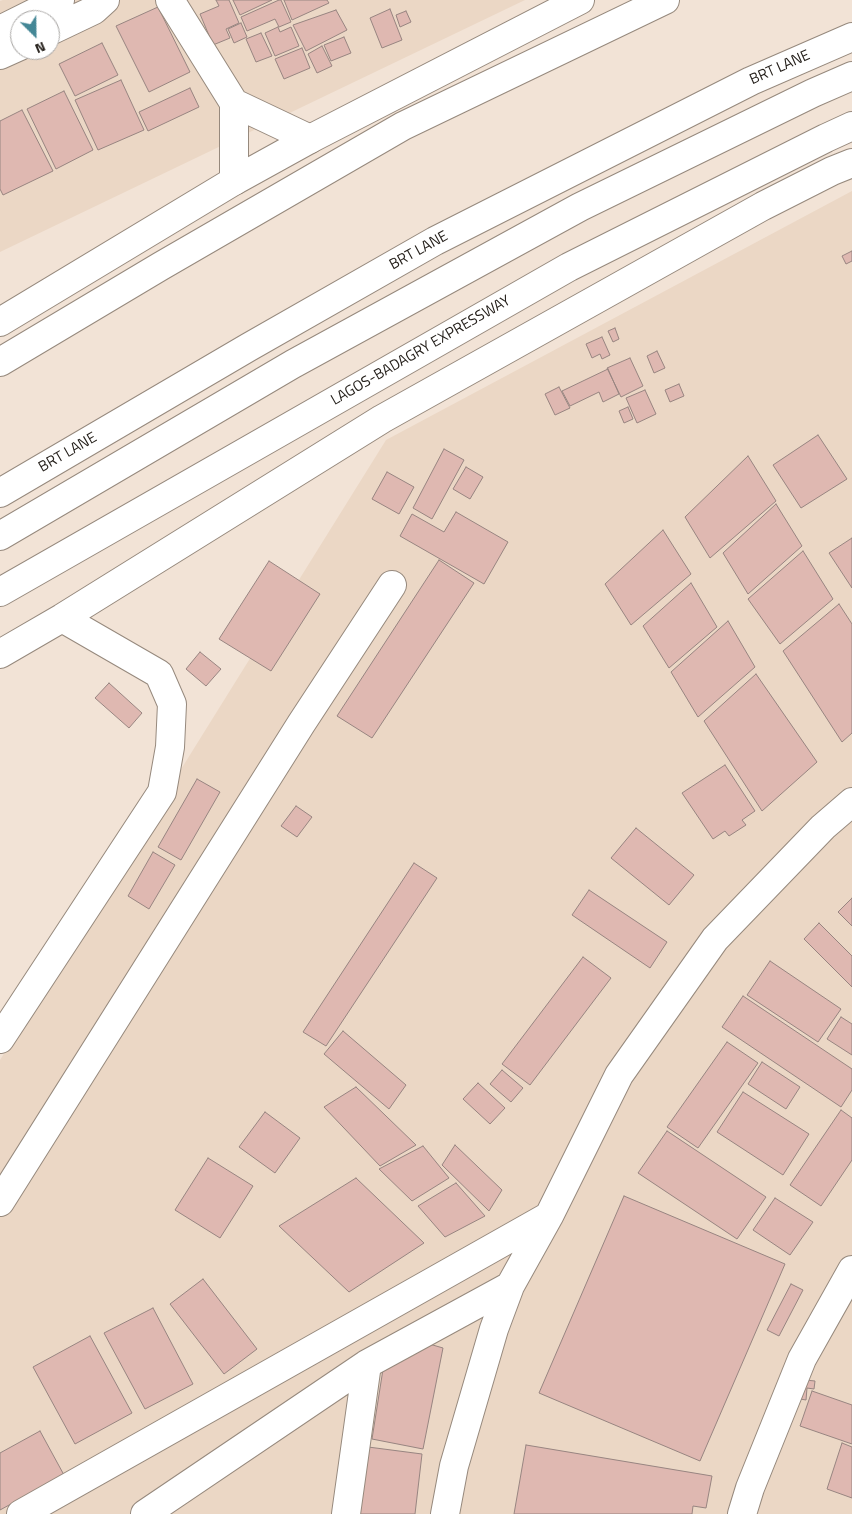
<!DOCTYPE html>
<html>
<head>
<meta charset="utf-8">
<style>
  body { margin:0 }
  #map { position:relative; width:852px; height:1514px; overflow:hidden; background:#f2e3d6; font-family:"Titillium Web",sans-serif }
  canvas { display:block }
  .north { position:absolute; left:10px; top:10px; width:50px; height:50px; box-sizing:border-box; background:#fff; border:1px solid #a8a6a4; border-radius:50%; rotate:157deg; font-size:14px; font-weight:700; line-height:20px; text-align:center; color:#26211c }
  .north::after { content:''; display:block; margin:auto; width:18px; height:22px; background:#448796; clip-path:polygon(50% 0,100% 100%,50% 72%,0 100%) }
</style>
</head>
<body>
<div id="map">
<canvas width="852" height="1514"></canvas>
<div class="north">N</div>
</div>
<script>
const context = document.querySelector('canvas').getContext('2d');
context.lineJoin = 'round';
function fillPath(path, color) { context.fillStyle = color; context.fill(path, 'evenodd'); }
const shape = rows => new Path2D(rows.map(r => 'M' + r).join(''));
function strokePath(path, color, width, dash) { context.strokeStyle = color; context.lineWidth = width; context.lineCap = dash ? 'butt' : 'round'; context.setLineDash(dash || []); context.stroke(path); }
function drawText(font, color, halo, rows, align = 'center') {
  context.font = font + ' "Titillium Web",sans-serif'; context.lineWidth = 4.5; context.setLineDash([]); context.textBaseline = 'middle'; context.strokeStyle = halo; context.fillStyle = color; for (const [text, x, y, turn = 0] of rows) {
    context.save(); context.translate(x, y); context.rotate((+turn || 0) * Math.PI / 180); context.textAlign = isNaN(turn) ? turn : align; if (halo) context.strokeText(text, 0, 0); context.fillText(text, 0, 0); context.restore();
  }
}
fillPath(shape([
  [3,0,525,0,0,252,0,1],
  [20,20,50,20,50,50,20,50],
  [852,191,852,1514,0,1514,0,1060,386,440]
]), '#ebd7c5');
const building = shape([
  [216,0,229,0,239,23,226,29,230,38,213,45,200,14,219,6,216,0],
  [233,0,272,0,240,15,233,0],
  [279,0,281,0,291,22,279,27,275,19,247,31,241,17,279,0],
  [284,0,327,0,329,3,292,20,284,0],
  [158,7,190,72,149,92,116,26,158,7],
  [390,9,402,40,382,48,370,18,390,9],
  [336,10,347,30,306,51,293,25,336,10],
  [406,11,411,22,400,27,396,15,406,11],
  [241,23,247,37,234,43,228,29,241,23],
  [278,27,280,32,291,27,299,46,275,56,265,33,278,27],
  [261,33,272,56,256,62,246,39,261,33],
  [344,37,351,53,331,61,324,45,344,37],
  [102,43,118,75,75,96,59,64,102,43],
  [322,46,332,66,317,73,308,54,322,46],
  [302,48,310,68,284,79,275,59,302,48],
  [121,80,144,130,98,150,75,100,121,80],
  [190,88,199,107,148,131,139,112,190,88],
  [64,91,93,150,56,169,27,109,64,91],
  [22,110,53,171,3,195,0,189,0,121,22,110],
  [852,251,852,261,846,264,842,256,852,251],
  [615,328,619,339,613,342,608,331,615,328],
  [602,337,610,355,602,359,600,354,592,358,586,344,602,337],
  [657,351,665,368,654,373,647,356,657,351],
  [630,358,643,386,621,397,607,368,630,358],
  [608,369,619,394,603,402,599,392,570,406,562,391,608,369],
  [679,384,684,396,670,402,665,390,679,384],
  [559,387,570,408,555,415,545,394,559,387],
  [645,390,656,414,637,423,626,398,645,390],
  [628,407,633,419,624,423,619,411,628,407],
  [818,435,847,479,801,508,773,465,818,435],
  [444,449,464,460,432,519,413,508,444,449],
  [748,456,776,501,710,558,685,517,748,456],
  [466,467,483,477,470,499,453,489,466,467],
  [387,472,414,487,399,514,372,499,387,472],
  [776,504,802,546,748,594,723,553,776,504],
  [456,512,508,542,484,584,400,536,412,514,444,532,456,512],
  [663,530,691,574,631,625,605,584,663,530],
  [852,538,852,588,829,553,852,538],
  [803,551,833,599,780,644,748,599,803,551],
  [439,560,474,583,372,738,337,716,439,560],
  [269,561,320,594,271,671,219,639,269,561],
  [691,583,717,627,669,668,643,626,691,583],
  [839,604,852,624,852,733,842,742,783,651,839,604],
  [728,621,755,667,698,717,671,672,728,621],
  [200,652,221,669,206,686,186,669,200,652],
  [756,674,817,762,762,811,704,721,756,674],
  [109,683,142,713,129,728,95,698,109,683],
  [725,765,755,811,742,820,746,825,729,836,725,831,713,839,682,793,725,765],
  [197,779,220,792,181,860,158,847,197,779],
  [296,806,312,817,297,837,281,826,296,806],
  [636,828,694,875,669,905,611,858,636,828],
  [153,852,175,865,149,909,128,896,153,852],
  [414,863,437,878,326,1046,303,1032,414,863],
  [589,890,667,942,650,968,572,915,589,890],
  [852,898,852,926,838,912,852,898],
  [819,923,852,956,852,987,804,939,819,923],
  [583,957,611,978,530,1085,502,1064,583,957],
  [770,961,841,1009,818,1042,747,995,770,961],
  [743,996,852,1069,852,1090,841,1107,722,1027,743,996],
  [841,1017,852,1024,852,1055,827,1039,841,1017],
  [343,1031,406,1085,389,1109,324,1054,343,1031],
  [727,1042,758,1063,698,1148,667,1127,727,1042],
  [762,1062,800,1087,786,1109,748,1084,762,1062],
  [502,1070,523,1088,511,1102,490,1084,502,1070],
  [478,1083,505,1108,490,1124,463,1099,478,1083],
  [356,1087,416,1145,380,1166,324,1107,356,1087],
  [743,1092,809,1134,783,1175,717,1132,743,1092],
  [841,1110,852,1118,852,1160,821,1206,790,1185,841,1110],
  [265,1112,300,1138,275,1173,239,1147,265,1112],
  [667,1131,766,1197,737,1239,638,1173,667,1131],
  [455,1145,502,1190,489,1211,442,1165,455,1145],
  [423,1146,449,1178,412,1201,379,1169,423,1146],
  [208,1158,253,1186,220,1238,175,1210,208,1158],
  [356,1178,424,1243,349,1292,279,1226,356,1178],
  [456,1183,485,1216,445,1237,418,1206,456,1183],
  [624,1196,785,1264,700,1461,539,1393,624,1196],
  [775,1198,813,1222,790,1255,753,1230,775,1198],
  [203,1279,257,1349,224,1374,170,1304,203,1279],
  [791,1284,803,1290,779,1336,767,1330,791,1284],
  [153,1308,193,1384,145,1409,104,1333,153,1308],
  [90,1336,132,1413,75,1444,33,1367,90,1336],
  [419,1341,443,1348,423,1449,372,1439,384,1363,419,1341],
  [796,1379,815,1381,814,1389,807,1388,806,1400,794,1398,796,1379],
  [812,1391,852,1405,852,1444,800,1426,812,1391],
  [40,1431,64,1475,0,1510,0,1453,40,1431],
  [842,1443,852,1447,852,1498,827,1489,842,1443],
  [526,1445,712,1476,706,1508,693,1506,692,1514,514,1514,526,1445],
  [368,1447,422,1454,415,1514,360,1514,368,1447]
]);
fillPath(building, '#dfb8b1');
strokePath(building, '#988581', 1);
const minor = shape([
  [170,0,234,103,234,181],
  [234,103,310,139],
  [0,493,249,347,435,241,751,81,852,37],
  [0,654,62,618,382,419,763,206,832,171,852,163],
  [0,1039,162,792,170,747,172,704,159,674,62,618],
  [0,1202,301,724,392,585],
  [21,1514,549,1216],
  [145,1514,367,1364,510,1286],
  [346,1514,367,1364],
  [445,1514,454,1466,494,1329,510,1286,549,1216,619,1075,715,939,823,827,852,802],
  [742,1514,750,1488,802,1359,852,1270]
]);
const major = shape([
  [0,30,60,0],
  [50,31,94,10,105,0],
  [0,55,20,46],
  [0,322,234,181,310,139,580,0],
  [0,592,569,267,826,138,852,126]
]);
const highway = shape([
  [0,362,161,266,403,126,665,0],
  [0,536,293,364,580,207,813,93,852,76]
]);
strokePath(minor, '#96897d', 30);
strokePath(major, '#96897d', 30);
strokePath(highway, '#96897d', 30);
strokePath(minor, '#fff', 28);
strokePath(major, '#fff', 28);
strokePath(highway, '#fff', 28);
drawText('15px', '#26211c', '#fff', [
  ["BRT LANE",780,68,-24],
  ["BRT LANE",419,251,-29],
  ["LAGOS-BADAGRY EXPRESSWAY",421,351,-30],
  ["BRT LANE",68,453,-30]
]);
</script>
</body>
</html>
